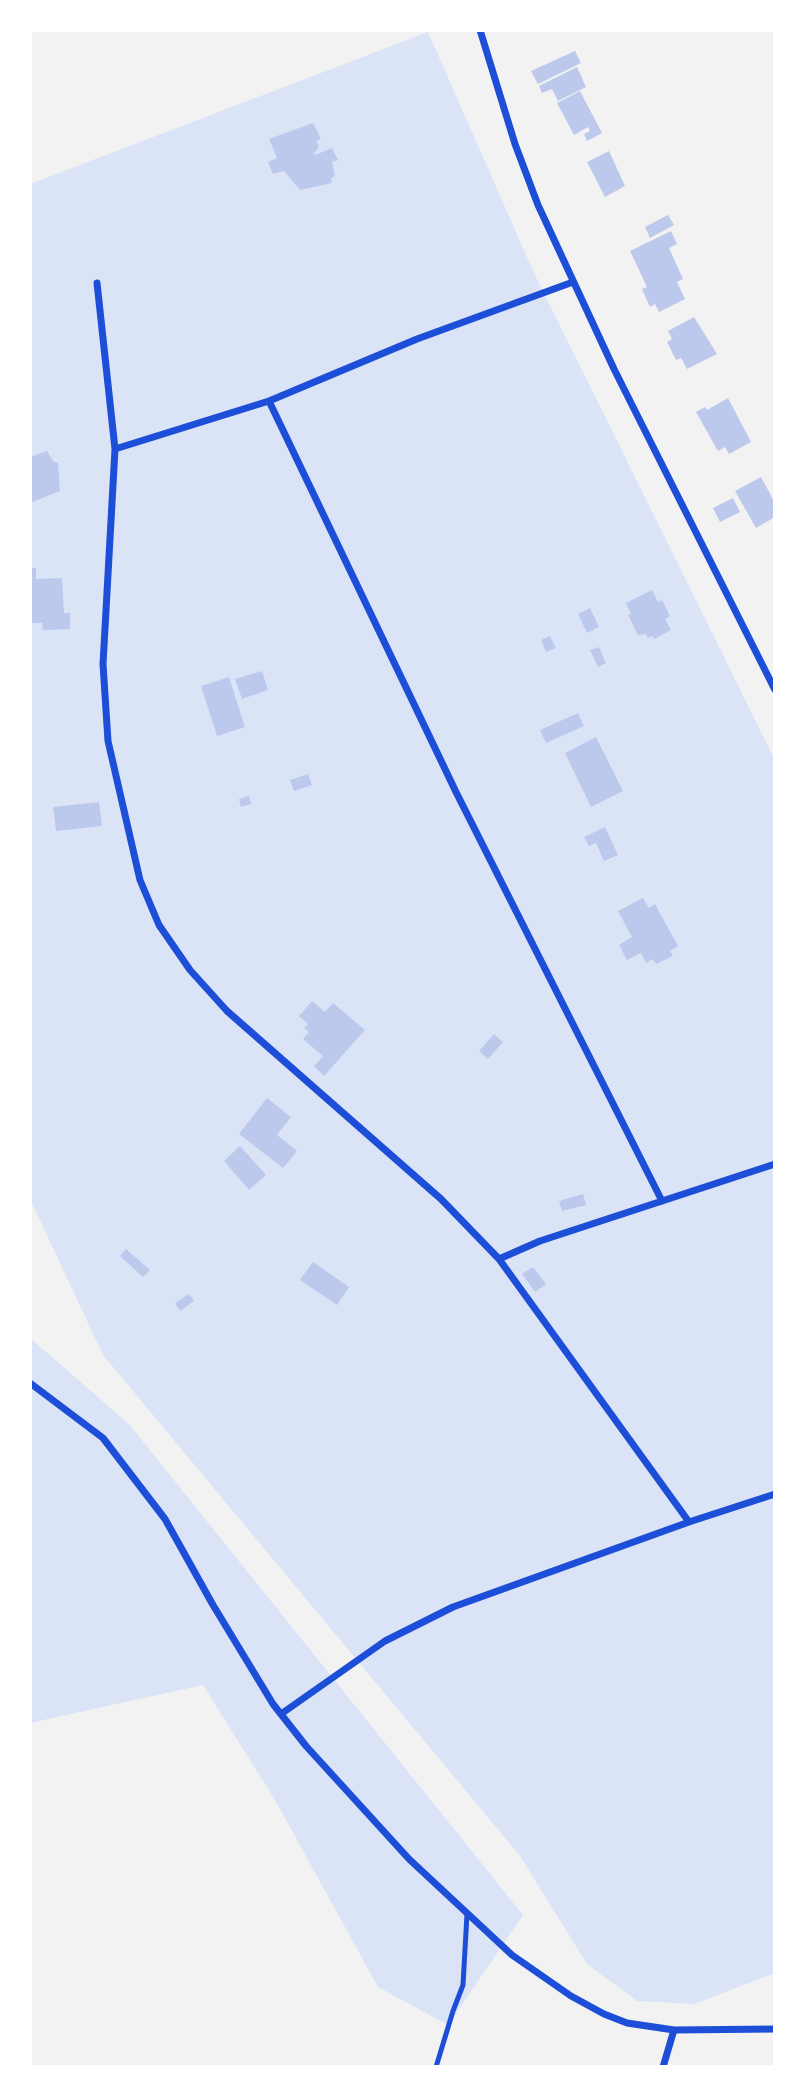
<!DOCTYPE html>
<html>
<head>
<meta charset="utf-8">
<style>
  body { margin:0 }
  #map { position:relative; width:805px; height:2097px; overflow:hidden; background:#f2f2f2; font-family:Poppins,sans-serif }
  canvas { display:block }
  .frame { position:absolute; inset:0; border:32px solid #fff; pointer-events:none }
</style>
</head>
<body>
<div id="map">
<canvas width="805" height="2097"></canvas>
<div class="frame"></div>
</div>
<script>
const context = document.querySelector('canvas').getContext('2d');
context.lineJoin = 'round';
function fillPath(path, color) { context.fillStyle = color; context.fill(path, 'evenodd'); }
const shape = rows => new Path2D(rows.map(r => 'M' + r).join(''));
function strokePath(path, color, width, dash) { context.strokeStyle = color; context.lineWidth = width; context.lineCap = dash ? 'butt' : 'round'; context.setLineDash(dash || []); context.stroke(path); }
fillPath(shape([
  [428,32,534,273,775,760,775,1973,694,2004,637,2001,587,1964,520,1856,103,1355,30,1199,30,184],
  [30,1338,129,1424,523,1915,448,2025,378,1987,275,1800,203,1685,30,1723]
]), '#dbe4f7');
fillPath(shape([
  [575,51,581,63,538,84,531,71],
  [577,67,586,87,558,101,552,89,542,93,539,86],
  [580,91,602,133,587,141,584,134,590,131,588,127,574,135,557,103],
  [313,123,321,139,316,141,319,146,314,154,315,155,332,148,338,160,332,162,335,176,331,178,332,183,300,190,284,171,273,174,268,162,277,158,269,139],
  [609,151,625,186,605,197,587,162],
  [668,215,674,225,650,238,645,227],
  [671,231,677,244,669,248,683,279,677,282,685,299,659,312,655,304,650,307,642,289,647,287,630,251],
  [694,317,717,354,687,369,681,358,676,360,667,342,672,339,668,331],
  [728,398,751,442,729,454,725,447,718,451,696,412,705,407,707,410],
  [47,451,53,461,58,463,60,491,30,503,30,457],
  [761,477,775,503,775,517,756,528,735,491],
  [733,498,740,512,720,522,713,508],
  [30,568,36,568,36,579,62,578,64,613,70,613,70,629,43,630,42,623,30,623],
  [652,590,658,602,662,600,670,616,665,619,671,630,654,639,652,636,648,638,646,634,638,635,628,615,631,614,626,603],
  [590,608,599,627,587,633,578,614],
  [550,636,556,648,546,652,541,640],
  [599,647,606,663,598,667,590,650],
  [262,671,268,690,242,699,235,679],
  [229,677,245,727,217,736,201,686],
  [578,713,584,726,546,743,540,730],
  [596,737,623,791,591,807,565,753],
  [308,774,312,785,294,791,290,780],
  [249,796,251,804,241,807,239,799],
  [99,802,102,826,56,831,53,807],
  [605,827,618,855,604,861,596,843,589,846,584,837],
  [643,898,649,908,655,904,678,946,670,951,673,956,656,964,653,959,646,963,641,953,627,960,619,945,632,937,618,911],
  [312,1001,325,1012,333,1003,365,1030,324,1076,314,1066,323,1056,303,1039,309,1032,304,1028,308,1024,299,1016],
  [494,1034,503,1042,488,1059,479,1051],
  [267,1098,291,1117,277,1135,297,1151,283,1168,239,1134],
  [240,1146,266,1175,249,1190,224,1161],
  [583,1194,586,1205,562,1211,559,1201],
  [126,1249,150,1270,143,1277,120,1256],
  [313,1262,349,1287,337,1305,300,1280],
  [533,1267,546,1284,535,1292,522,1274],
  [189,1294,194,1301,180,1311,175,1303]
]), '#bdc9ec');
strokePath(shape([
  [436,2067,453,2011,463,1985,467,1914]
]), '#1d4ed8', 5);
strokePath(shape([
  [480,30,515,144,538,205,614,369,775,690],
  [97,283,115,449,103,664,108,741,140,880,159,925,190,970,227,1011,441,1199,499,1259,540,1241,775,1164],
  [269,401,456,792,662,1201],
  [115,449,269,401,417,339,573,282],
  [499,1259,689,1522],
  [30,1383,103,1438,165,1519,213,1605,273,1704,306,1746,409,1859,512,1955,571,1996,604,2014,627,2023,674,2030,775,2029],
  [281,1714,385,1641,453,1607,689,1522,775,1494],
  [663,2067,674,2030]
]), '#1d4ed8', 7);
</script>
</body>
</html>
